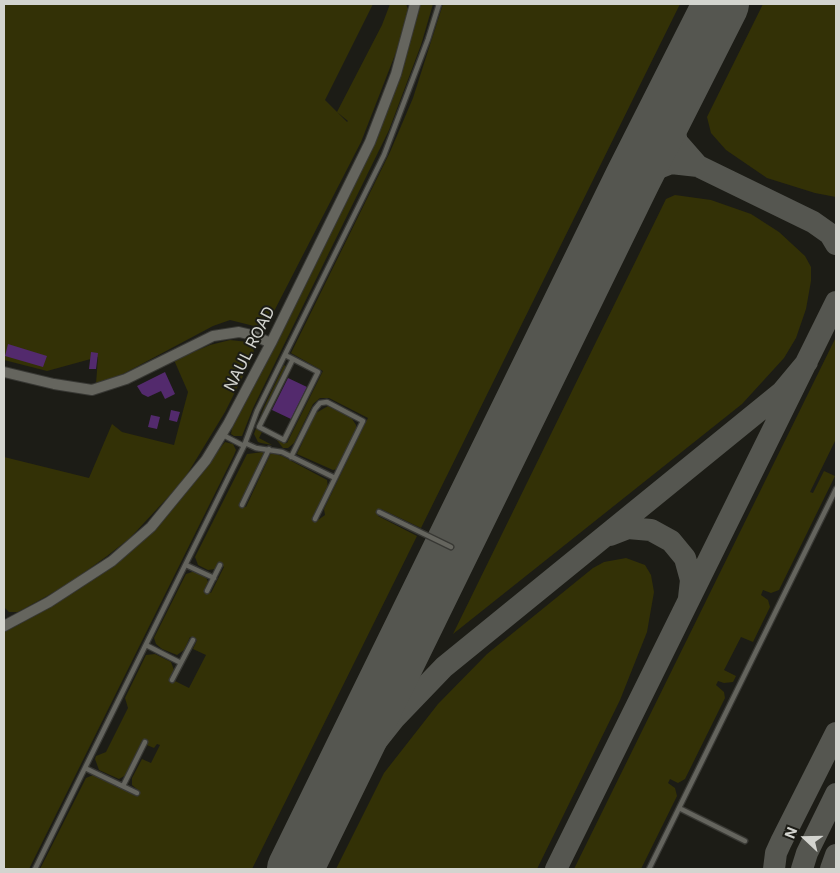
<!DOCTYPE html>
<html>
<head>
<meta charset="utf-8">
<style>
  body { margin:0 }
  #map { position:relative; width:840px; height:873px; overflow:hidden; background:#1c1c16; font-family:Inter,sans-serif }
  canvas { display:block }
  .frame { position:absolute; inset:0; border:5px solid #d3d4cf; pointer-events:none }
  .north { position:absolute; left:780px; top:813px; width:50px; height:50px; -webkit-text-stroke:4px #1c1c16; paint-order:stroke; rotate:291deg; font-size:14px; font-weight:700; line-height:20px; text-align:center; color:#d3d4cf }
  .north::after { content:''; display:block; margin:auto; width:18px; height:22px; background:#d3d4cf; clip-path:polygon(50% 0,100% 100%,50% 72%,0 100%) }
</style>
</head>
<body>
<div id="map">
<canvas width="840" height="873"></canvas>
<div class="frame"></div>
<div class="north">N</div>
</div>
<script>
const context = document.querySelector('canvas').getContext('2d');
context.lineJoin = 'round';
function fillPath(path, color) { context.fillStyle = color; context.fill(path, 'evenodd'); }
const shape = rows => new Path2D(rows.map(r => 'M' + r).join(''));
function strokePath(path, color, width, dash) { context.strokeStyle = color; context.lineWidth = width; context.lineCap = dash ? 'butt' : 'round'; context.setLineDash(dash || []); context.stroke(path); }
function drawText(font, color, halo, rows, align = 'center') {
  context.font = font + ' Inter,sans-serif'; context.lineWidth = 4; context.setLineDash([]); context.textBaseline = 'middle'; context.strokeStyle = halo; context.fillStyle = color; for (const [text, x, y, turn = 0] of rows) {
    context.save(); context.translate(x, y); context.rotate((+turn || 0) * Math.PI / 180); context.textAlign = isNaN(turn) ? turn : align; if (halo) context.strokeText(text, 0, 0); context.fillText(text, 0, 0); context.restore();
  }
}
fillPath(shape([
  [4,4,373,4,325,100,347,122,348,121,337,112,382,25,390,4,406,4,408,9,400,42,361,142,268,323,258,327,230,320,213,326,106,383,96,384,98,357,47,371,4,360],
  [420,4,433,4,421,45,389,130,253,408,242,436,234,436,231,434,233,423,310,273,400,74],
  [443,4,680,4,421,528,381,509,378,516,417,536,252,869,40,869,86,778,93,775,136,796,139,791,132,785,132,778,142,759,151,763,160,745,157,744,154,748,142,743,126,775,119,779,99,770,95,759,96,756,106,752,128,708,125,698,146,655,155,654,171,662,174,670,171,679,189,688,206,655,193,649,197,640,190,637,184,650,177,655,162,649,156,644,154,638,186,574,195,571,205,575,209,584,206,590,211,593,224,567,219,564,215,569,208,570,198,565,195,557,247,454,263,452,264,457,242,505,246,507,271,453,282,456,327,480,328,488,313,517,318,520,325,515,324,509,368,418,329,398,320,398,313,404,294,443,288,448,283,448,276,439,287,443,323,371,291,353,390,152,413,98],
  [763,4,836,4,836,197,815,193,767,178,726,150,711,133,707,117],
  [675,195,711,200,751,214,779,232,805,256,811,267,811,281,806,309,796,338,784,358,742,404,453,634,666,199],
  [836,337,836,439,810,492,813,493,824,471,835,476,779,590,771,593,763,590,761,595,768,600,770,607,753,642,741,637,724,670,736,676,733,682,724,683,718,681,716,685,724,692,725,698,685,779,678,783,670,779,668,783,675,788,677,796,641,869,574,869],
  [230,340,248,342,253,345,254,354,225,412,183,481,130,538,107,556,67,585,18,612,9,612,4,607,4,457,89,478,112,424,122,432,174,445,188,392,174,360,210,345],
  [284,365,287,367,257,429,262,432,259,438,272,445,261,443,258,442,254,434,264,407],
  [328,406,350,416,356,425,356,430,337,469,333,470,297,454,316,413],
  [225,442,233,444,236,450,234,455,29,869,4,869,4,631,78,590,128,553,177,504],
  [626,558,645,565,651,575,654,592,647,632,620,700,537,869,336,869,384,773,438,704,487,654,593,568,604,562]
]), '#333106');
strokePath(shape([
  [669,108,677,142,698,166,813,222,830,234,836,244],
  [633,178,671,163,698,166],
  [610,535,628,528,651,530,671,541,685,558,691,580,689,598],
  [303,851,348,777,394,719,444,667,782,392,807,362],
  [556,869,836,302],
  [774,869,776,853,781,842,836,733],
  [802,869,807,853,836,794],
  [831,869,836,855]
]), '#555650', 22);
strokePath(shape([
  [295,869,633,178,721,4]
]), '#555650', 56);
fillPath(shape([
  [8,344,47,356,43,367,5,356],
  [91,352,98,353,96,369,89,369],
  [165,372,175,394,165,399,161,391,148,397,142,394,137,386],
  [288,378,307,387,291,419,272,410],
  [171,410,180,412,177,422,169,420],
  [151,415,160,417,157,429,148,427]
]), '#532a6d');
const service = shape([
  [285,355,293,359,318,372,284,440,259,427,293,359],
  [223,435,244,446],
  [245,443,256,448,282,452,335,478],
  [291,457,315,409,320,403,327,402,363,421,315,519],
  [242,505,269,449],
  [379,512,451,547],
  [186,565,214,578],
  [207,591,220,565],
  [146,645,181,663],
  [172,680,193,640],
  [85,768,137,793],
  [123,786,145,742],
  [679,808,745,841],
  [35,869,244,446,257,411,384,155,428,39,439,4],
  [649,869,836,489]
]);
const tertiary = shape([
  [4,372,54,384,92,390,126,379,213,336,239,332,252,335,271,343],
  [4,626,49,602,112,561,151,527,206,460,228,424,271,343,370,142,396,74,415,4]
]);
strokePath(service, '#383834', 7);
strokePath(tertiary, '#383834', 12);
strokePath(service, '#65655e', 4.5);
strokePath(tertiary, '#65655e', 10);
drawText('16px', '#d3d4cf', '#1c1c16', [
  ["NAUL ROAD",250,349,-63]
]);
</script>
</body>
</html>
